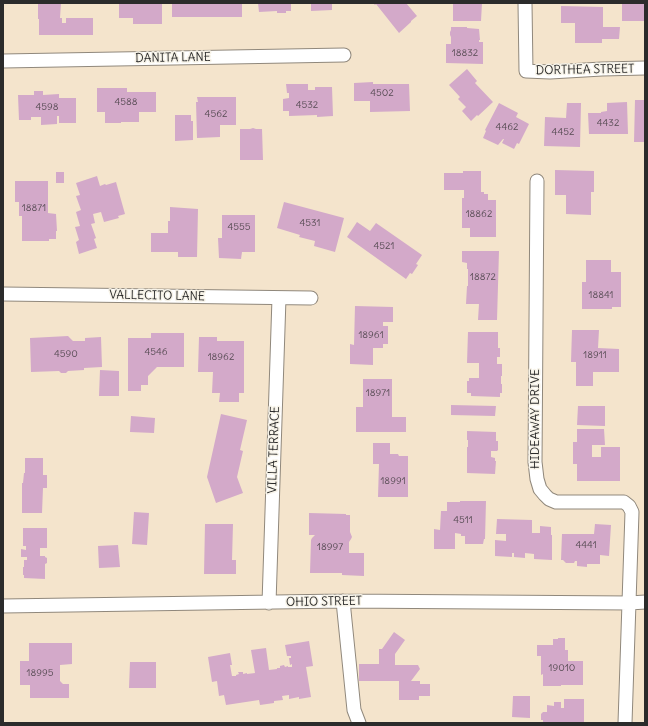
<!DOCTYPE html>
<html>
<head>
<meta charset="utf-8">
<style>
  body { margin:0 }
  #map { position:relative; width:648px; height:726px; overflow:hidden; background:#f4e4cc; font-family:Delius,sans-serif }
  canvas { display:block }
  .frame { position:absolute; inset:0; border:4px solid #2b2b2b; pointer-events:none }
</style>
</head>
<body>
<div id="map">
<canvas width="648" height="726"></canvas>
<div class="frame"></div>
</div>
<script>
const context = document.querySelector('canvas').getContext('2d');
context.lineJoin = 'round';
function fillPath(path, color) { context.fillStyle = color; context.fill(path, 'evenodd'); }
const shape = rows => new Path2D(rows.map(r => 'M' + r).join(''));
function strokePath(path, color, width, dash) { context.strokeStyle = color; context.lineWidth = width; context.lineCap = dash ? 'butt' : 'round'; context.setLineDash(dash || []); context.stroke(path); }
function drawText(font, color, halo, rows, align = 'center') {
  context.font = font + ' Delius,sans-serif'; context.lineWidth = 3; context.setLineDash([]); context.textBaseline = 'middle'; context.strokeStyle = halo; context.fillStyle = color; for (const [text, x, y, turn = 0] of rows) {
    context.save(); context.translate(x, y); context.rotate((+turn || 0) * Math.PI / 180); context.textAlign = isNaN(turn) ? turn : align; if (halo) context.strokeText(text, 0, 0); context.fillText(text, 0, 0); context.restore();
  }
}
fillPath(shape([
  [38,3,61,3,60,18,62,18,62,23,66,23,66,18,93,18,93,35,39,35,39,19,38,19],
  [119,3,162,3,162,24,133,24,133,18,119,18],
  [172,3,242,3,242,17,172,17],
  [258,3,291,3,291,11,286,11,286,13,277,13,277,11,259,12],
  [311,3,332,3,332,10,311,11],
  [373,3,406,3,417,16,411,21,411,22,399,33,376,4,375,5],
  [453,3,482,3,481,21,453,21],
  [622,3,645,3,645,21,622,21],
  [561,6,603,7,603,27,620,27,619,39,602,39,602,43,575,43,575,23,561,23],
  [451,27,467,27,467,28,479,29,480,40,479,40,479,42,483,42,483,64,446,63,446,44,451,44,451,37,450,35,450,32,451,30],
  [467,69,477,81,475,83,493,102,478,116,477,115,471,121,462,111,466,107,458,99,460,97,449,85],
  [373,82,373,84,409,84,410,111,370,112,370,101,354,101,354,83],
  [286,84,308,84,308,90,315,90,315,87,332,87,333,116,317,117,317,115,289,116,289,111,283,111,283,99,289,98,289,93,287,93],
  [97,88,127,88,127,92,156,92,156,112,139,112,139,122,121,122,121,123,105,123,105,112,97,112],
  [34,91,43,91,43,95,59,94,59,98,76,98,76,123,59,123,59,116,57,116,57,124,41,125,41,117,31,117,31,120,19,120,18,95,34,95],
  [197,97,236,97,236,125,220,125,220,137,197,138,196,102,198,102],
  [635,100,645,100,645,142,634,142],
  [627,102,628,134,589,134,588,113,601,113,601,112,607,111,607,103],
  [499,103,518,113,516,117,529,124,519,144,517,143,514,149,502,143,504,139,503,139,498,145,483,138,486,131,485,130],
  [567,103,581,103,580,147,544,146,545,117,566,118],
  [175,115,191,115,191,121,193,121,193,140,175,141],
  [253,128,256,129,262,129,263,160,240,160,240,129,250,129],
  [555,170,594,171,594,192,591,192,591,215,566,214,566,195,555,195],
  [463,171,481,171,481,192,484,192,484,194,488,194,488,200,496,200,496,237,470,237,470,228,462,228,462,198,464,198,464,190,444,190,444,173,463,173],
  [56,172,64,172,64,183,56,183],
  [97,176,100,186,105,184,106,185,116,182,125,214,118,216,119,218,104,222,101,212,93,214,95,223,91,224,96,238,94,239,97,248,79,254,76,242,79,240,75,227,80,226,76,212,81,210,76,196,80,195,76,183],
  [15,181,48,181,48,213,56,214,57,231,56,231,56,239,49,239,49,241,22,241,22,216,19,216,19,202,15,202],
  [284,202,344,218,335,252,314,246,315,241,299,237,300,235,277,228],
  [170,207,198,209,197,257,178,257,178,252,151,252,151,233,168,233,168,221,170,221],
  [222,215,255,215,255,252,242,252,241,259,219,258,218,238,222,238],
  [357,222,370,231,376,223,422,255,416,264,418,265,412,274,410,273,406,279,347,237],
  [462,251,499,251,497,320,478,320,479,304,466,304,467,286,468,286,468,269,467,269,467,263,462,262],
  [586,260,611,260,611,272,621,272,621,307,612,307,612,309,582,309,582,282,586,282],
  [355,306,393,307,393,322,383,322,383,326,388,326,388,344,383,344,383,348,373,348,373,365,350,364,350,344,354,345],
  [572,330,599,330,598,348,619,349,619,372,593,372,593,386,576,386,576,362,571,362],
  [468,332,498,332,498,348,500,348,500,357,497,357,497,364,502,364,502,376,501,376,501,384,502,384,502,393,500,393,500,397,471,396,471,393,467,393,467,381,469,381,469,378,479,378,479,363,467,363],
  [151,333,184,333,184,367,157,367,148,376,148,385,141,385,141,391,128,391,128,338,151,338],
  [68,336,73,341,85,341,85,338,101,337,102,367,84,368,84,370,68,371,66,373,61,373,59,371,31,372,30,338],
  [199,337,217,337,217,341,244,341,244,393,239,393,239,402,219,402,220,393,212,393,213,372,198,372],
  [100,370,119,371,119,396,99,396],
  [363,379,392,379,392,417,406,417,406,432,356,432,356,407,363,407],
  [451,405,496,406,495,416,451,415],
  [578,406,605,406,605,426,577,425],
  [221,414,247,420,240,450,243,451,237,477,243,493,216,503,207,477],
  [131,416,155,418,154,433,130,432],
  [577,429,604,429,605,445,592,445,592,457,601,457,601,447,620,447,620,481,577,481,577,464,573,464,573,442,577,442],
  [467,431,496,432,496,441,498,441,498,450,497,451,491,451,491,457,495,458,495,461,496,461,495,474,467,473,467,447,468,447,468,440,467,440],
  [373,443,390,443,390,454,398,454,399,456,408,456,408,497,378,497,379,464,373,464],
  [25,458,43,458,43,475,47,475,47,488,43,488,42,513,22,513,22,483,23,483,24,473,25,473],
  [460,501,486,501,485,539,484,539,483,544,465,544,465,536,461,536,461,534,455,533,455,549,434,549,434,529,440,530,441,511,447,511,447,502,460,502],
  [134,512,149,513,147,545,132,544],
  [309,513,346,514,346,515,350,515,350,532,352,537,351,539,349,542,349,553,364,553,364,576,342,575,342,573,310,573,311,540,312,538,315,535,309,535],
  [497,519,532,520,532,533,540,533,540,526,551,527,551,535,552,535,552,560,534,559,534,554,525,553,525,558,514,557,514,553,512,553,512,557,495,556,495,540,506,541,506,534,496,534],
  [205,524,233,524,232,560,236,560,236,574,204,574],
  [595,524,611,525,609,556,600,555,600,564,587,564,587,567,577,566,577,561,575,561,574,563,566,563,563,560,561,560,562,534,594,534],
  [23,528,47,528,47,548,40,548,40,556,45,556,45,557,47,558,47,563,45,564,45,579,24,578,24,575,23,575,23,567,24,567,24,560,27,560,27,557,21,557,21,549,26,550,26,546,23,546],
  [118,545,120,567,99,568,98,546],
  [394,632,405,640,395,654,395,665,418,665,420,669,411,681,420,681,420,684,430,684,430,696,419,696,419,700,399,700,399,681,359,681,359,664,379,664,379,649,382,649],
  [558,638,565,638,565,650,568,650,568,661,583,661,583,685,561,685,561,686,543,686,543,674,541,675,541,656,537,656,537,645,553,645,553,639,558,639],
  [309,641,313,666,306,667,311,697,299,699,299,697,289,699,289,695,282,696,283,700,274,701,274,703,260,705,259,700,226,705,224,695,219,696,217,681,212,682,208,657,230,653,232,665,230,665,232,676,236,676,236,675,239,674,238,672,243,672,243,674,247,673,247,674,255,673,251,650,266,648,269,670,277,669,277,668,280,668,280,666,284,665,285,667,288,666,288,667,292,667,292,664,290,665,289,658,291,658,291,656,287,656,285,645],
  [29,643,72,643,72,664,60,665,60,681,63,684,69,684,69,698,30,698,30,685,20,685,20,661,29,661],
  [130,662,156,662,156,688,129,688],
  [513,696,530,696,530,718,512,717],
  [564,699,584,699,584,723,543,723,543,720,541,720,541,714,543,712,547,712,547,705,554,706,554,702,561,702,561,708,564,708]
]), '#d3a9c9');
const street = shape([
  [525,3,526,71,550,72,602,69,645,68],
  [3,61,344,55],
  [537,181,535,462,537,479,540,489,545,495,549,499,556,502,624,502,629,506,632,512,625,723],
  [3,294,311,298],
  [343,601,354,710,359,723],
  [269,603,279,298],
  [3,606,343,601,630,603,645,602]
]);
strokePath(street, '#90887c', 15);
strokePath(street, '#fff', 13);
drawText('10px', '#554a52', null, [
  ["18832",465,53],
  ["4502",382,93],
  ["4588",126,102],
  ["4532",307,105],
  ["4598",47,107],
  ["4562",216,114],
  ["4432",608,123],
  ["4462",507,127],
  ["4452",563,132],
  ["18871",34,208],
  ["18862",479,214],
  ["4531",310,223],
  ["4555",239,227],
  ["4521",384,246],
  ["18872",483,277],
  ["18841",601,295],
  ["18961",371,335],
  ["4546",156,352],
  ["4590",66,354],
  ["18911",595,355],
  ["18962",221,357],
  ["18971",378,393],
  ["18991",393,481],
  ["4511",463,520],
  ["4441",586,545],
  ["18997",330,547],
  ["19010",562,668],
  ["18995",40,673]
]);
drawText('12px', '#2b2b2b', '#f7f3e8', [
  ["DANITA LANE",173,58,-1],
  ["DORTHEA STREET",585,70,-1],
  ["VALLECITO LANE",157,296,1],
  ["HIDEAWAY DRIVE",536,419,-90],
  ["VILLA TERRACE",274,450,-88],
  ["OHIO STREET",324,602,-1]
]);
</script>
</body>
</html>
